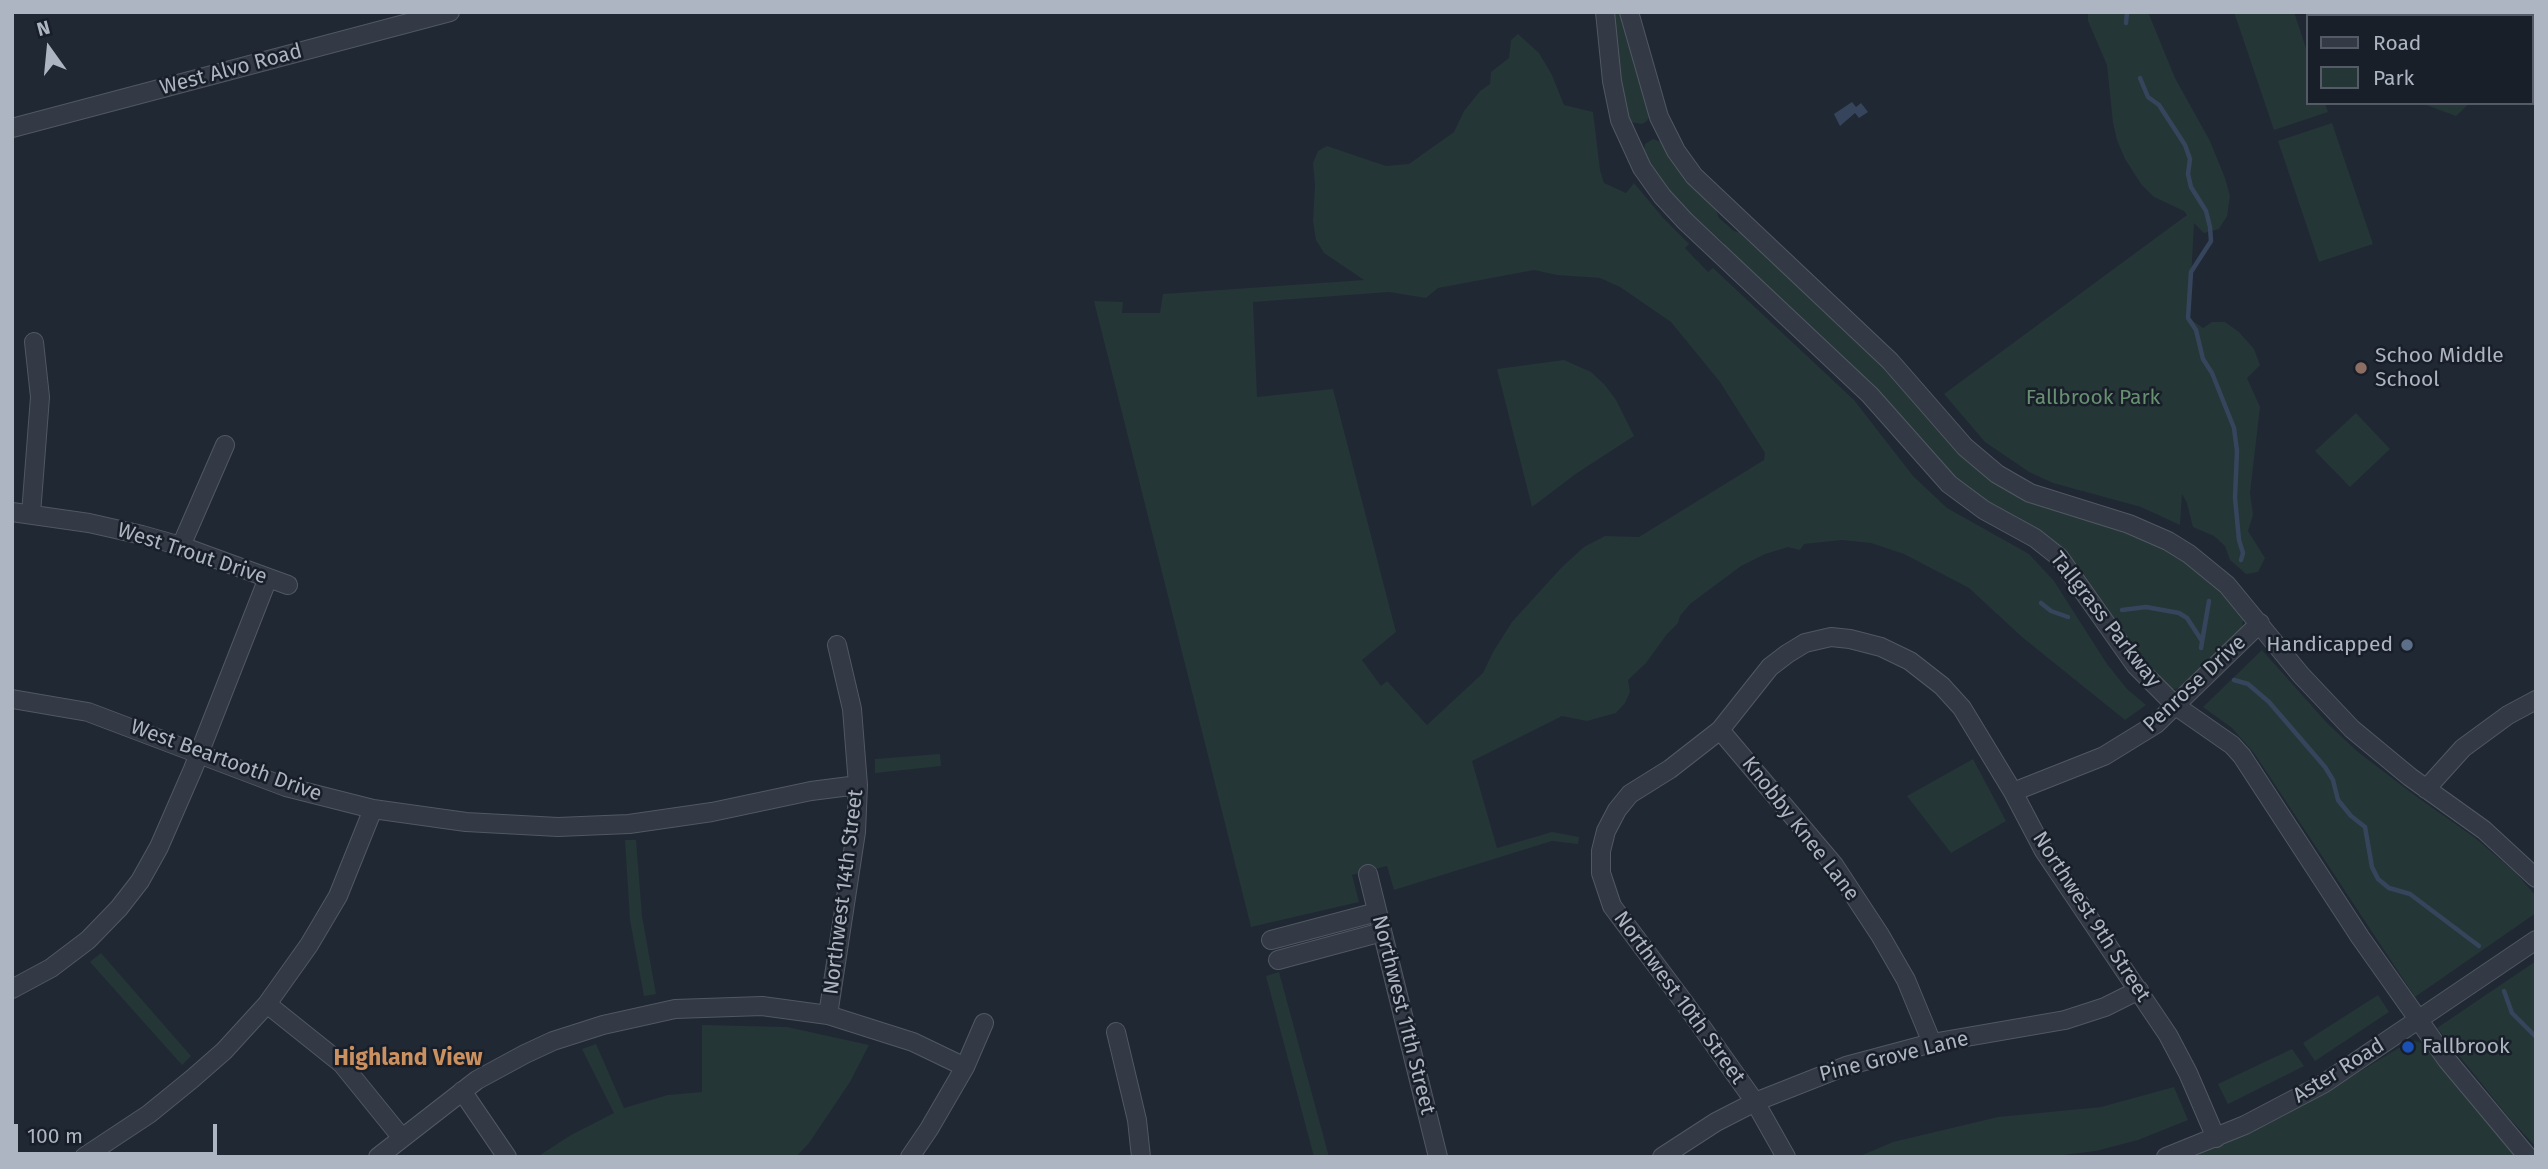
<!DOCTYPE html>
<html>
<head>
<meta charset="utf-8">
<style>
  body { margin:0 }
  #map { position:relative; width:2548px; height:1169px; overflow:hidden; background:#202834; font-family:"Fira Sans",sans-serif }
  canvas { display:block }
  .frame { position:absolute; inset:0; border:14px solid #adb5c2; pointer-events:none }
  .legend { position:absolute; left:2306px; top:14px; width:228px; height:91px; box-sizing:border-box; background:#191f29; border:2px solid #545b66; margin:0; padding:9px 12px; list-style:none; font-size:21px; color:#adb5c2 }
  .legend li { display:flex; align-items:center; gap:14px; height:35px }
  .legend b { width:35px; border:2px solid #545b66 }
  .north { position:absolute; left:14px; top:14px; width:70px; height:70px; -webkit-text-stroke:5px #191f29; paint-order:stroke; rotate:345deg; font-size:19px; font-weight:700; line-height:28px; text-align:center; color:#adb5c2 }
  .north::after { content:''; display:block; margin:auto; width:24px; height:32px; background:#adb5c2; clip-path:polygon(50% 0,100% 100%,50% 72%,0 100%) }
  .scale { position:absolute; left:14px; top:1124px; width:203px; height:32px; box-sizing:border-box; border:4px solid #adb5c2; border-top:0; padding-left:9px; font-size:21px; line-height:24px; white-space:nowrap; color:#adb5c2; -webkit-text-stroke:5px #191f29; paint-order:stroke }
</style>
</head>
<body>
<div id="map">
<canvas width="2548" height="1169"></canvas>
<div class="frame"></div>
<ul class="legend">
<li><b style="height:9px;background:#333a45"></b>Road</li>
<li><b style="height:19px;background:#253637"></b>Park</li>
</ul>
<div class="north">N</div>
<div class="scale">100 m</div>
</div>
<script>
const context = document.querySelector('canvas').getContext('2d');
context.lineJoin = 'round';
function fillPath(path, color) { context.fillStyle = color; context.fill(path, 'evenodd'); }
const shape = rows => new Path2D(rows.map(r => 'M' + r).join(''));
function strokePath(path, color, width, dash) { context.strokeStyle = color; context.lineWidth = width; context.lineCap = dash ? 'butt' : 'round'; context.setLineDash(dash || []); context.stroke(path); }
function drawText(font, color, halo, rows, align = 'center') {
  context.font = font + ' "Fira Sans",sans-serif'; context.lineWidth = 5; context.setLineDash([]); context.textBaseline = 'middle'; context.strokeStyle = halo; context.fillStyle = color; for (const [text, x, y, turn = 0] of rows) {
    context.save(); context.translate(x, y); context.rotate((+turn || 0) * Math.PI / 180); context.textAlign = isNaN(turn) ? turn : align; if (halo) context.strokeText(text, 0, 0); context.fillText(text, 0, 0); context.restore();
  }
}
fillPath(shape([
  [1610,12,1622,12,1651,113,1647,121,1642,124,1630,122,1621,100],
  [2088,12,2148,12,2175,78,2210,141,2225,178,2230,196,2227,216,2219,229,2204,233,2194,223,2189,318,2203,328,2212,322,2225,322,2239,332,2254,349,2260,365,2247,378,2260,407,2250,493,2253,515,2248,531,2265,558,2258,572,2246,574,2230,560,2225,546,2214,536,2193,527,2187,503,2182,494,2180,525,2141,507,2053,483,2029,472,1985,442,1944,394,2187,215,2184,211,2154,197,2141,184,2125,159,2117,140,2113,123,2107,65,2088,21],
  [2234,12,2294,12,2308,54,2308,103,2325,103,2328,112,2274,130],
  [2383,12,2494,12,2497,16,2384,16],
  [1518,34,1539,53,1552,75,1564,105,1593,112,1600,170,1604,183,1626,193,1634,183,1664,219,1689,244,1685,248,1708,272,1713,268,1854,400,1913,476,1947,508,2029,554,2054,581,2107,664,2127,689,2146,705,2125,720,2022,637,1969,588,1904,554,1871,543,1842,540,1804,544,1800,550,1788,547,1782,549,1765,554,1741,566,1690,604,1680,616,1678,623,1667,634,1646,663,1628,680,1630,692,1625,703,1616,713,1587,721,1562,716,1472,761,1497,848,1552,832,1579,837,1578,844,1552,841,1394,890,1387,866,1352,875,1359,902,1251,927,1094,301,1123,302,1122,313,1160,313,1163,294,1364,280,1324,253,1316,240,1313,221,1315,185,1313,163,1318,151,1327,146,1386,166,1409,164,1454,132,1464,111,1480,91,1490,84,1491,72,1509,58,1511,40],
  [1534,270,1557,275,1600,278,1620,287,1671,322,1720,382,1765,453,1764,460,1639,537,1605,536,1584,547,1562,567,1512,622,1493,652,1483,673,1427,725,1387,681,1381,686,1362,660,1396,632,1333,389,1257,397,1253,302,1389,292,1426,298,1438,288],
  [2421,103,2470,103,2456,116],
  [2332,123,2373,244,2319,262,2278,141],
  [1653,139,1664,143,1715,207,1719,218,1734,231,1746,234,1899,380,1963,454,2137,533,2183,559,2206,576,2244,615,2242,627,2182,687,2171,690,2139,659,2089,587,1995,508,1960,485,1726,251,1724,243,1675,200,1643,155,1645,144],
  [1564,360,1591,372,1605,385,1616,400,1634,436,1577,473,1532,507,1497,369],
  [2356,413,2390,449,2350,487,2315,451],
  [2262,650,2327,723,2358,752,2417,797,2474,837,2516,873,2536,896,2536,913,2415,997,2254,753,2232,728,2203,707],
  [940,754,941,766,875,773,875,759],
  [1973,759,2006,821,1951,853,1907,796],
  [625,840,636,840,642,916,656,994,644,996,630,920],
  [101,953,191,1056,182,1065,90,962],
  [2536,961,2536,1147,2510,1119,2437,1028],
  [1279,972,1329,1157,1314,1157,1266,976],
  [2378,995,2389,1012,2315,1061,2303,1043],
  [702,1025,787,1027,869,1045,850,1082,809,1143,796,1157,537,1157,571,1135,614,1113,582,1049,596,1044,624,1108,668,1095,702,1092],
  [2412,1040,2427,1045,2520,1157,2193,1157,2273,1121,2323,1094],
  [2292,1049,2304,1066,2228,1104,2218,1084],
  [2174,1087,2188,1120,2138,1140,2096,1151,2047,1157,1858,1157,1893,1142,1998,1117,2101,1107]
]), '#253637');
fillPath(shape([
  [1852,102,1856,107,1861,103,1868,112,1859,118,1855,113,1840,126,1834,114]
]), '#36455c');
strokePath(shape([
  [2126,23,2127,12],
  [2140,78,2148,97,2159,105,2185,145,2190,159,2188,174,2191,187,2206,211,2210,227,2211,241,2191,272,2188,318,2196,330,2203,359,2212,373,2234,428,2237,451,2235,498,2239,540,2243,553,2241,560],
  [2041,603,2051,611,2068,617],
  [2122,610,2146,607,2179,613,2187,618,2202,641],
  [2201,648,2209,601],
  [2234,680,2248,684,2269,702,2325,767,2333,780,2338,800,2351,816,2365,827,2372,867,2378,879,2389,888,2410,894,2479,946],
  [2504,991,2512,1013,2536,1037]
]), '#36455c', 4.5);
const minor = shape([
  [1605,12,1612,81,1620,120,1642,168,1662,196,1685,221,1870,395,1949,484,1984,510,2035,538,2059,557,2136,666,2176,706,2232,745,2242,756,2360,937,2447,1060,2528,1157],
  [1629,12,1659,117,1676,151,1694,176,1890,361,1965,447,1997,474,2030,493,2129,524,2168,541,2189,554,2227,585,2301,675,2352,729,2410,777,2484,830,2536,878],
  [12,128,450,12],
  [12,512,89,523,142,535,181,546,288,585],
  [31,514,40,397,34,342],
  [181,546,225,445],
  [12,699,88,712,286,787,373,809,466,822,558,827,629,824,712,812,811,791,858,785],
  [1720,730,1834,865,1880,935,1906,980,1932,1043],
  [2426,789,2463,748,2508,715,2536,700],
  [2013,792,2104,756,2156,724,2260,623],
  [1368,874,1438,1157],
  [1271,940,1377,912],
  [1278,960,1382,932],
  [12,989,51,968,88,940,119,908,140,881,159,847,193,769,268,578],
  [267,1004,342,1064,402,1138],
  [828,1015,856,832,858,785,852,709,837,645],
  [1116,1032,1137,1120,1141,1157],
  [462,1091,507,1157],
  [84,1157,149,1114,192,1079,224,1051,267,1004,309,945,338,896,373,809],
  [378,1157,477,1080,525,1054,553,1041,603,1025,675,1009,762,1006,828,1015,913,1042,965,1067],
  [910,1157,929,1129,965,1067,984,1023],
  [1662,1157,1716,1122,1755,1102,1846,1066,1932,1043,2065,1020,2105,1007,2139,990],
  [1786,1157,1755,1102,1686,1005,1612,906,1601,873,1601,851,1606,831,1617,810,1630,794,1670,769,1720,730,1770,667,1787,654,1805,643,1831,637,1850,639,1881,647,1910,661,1942,686,1962,708,2013,792,2044,851,2168,1035,2188,1073,2216,1138],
  [2166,1157,2245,1125,2323,1084,2536,940]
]);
strokePath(minor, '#515863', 20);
strokePath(minor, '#333a45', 18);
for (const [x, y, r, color] of [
  [2361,368,7,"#8d6e63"],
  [2407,645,7,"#5c6f8a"],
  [2408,1047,7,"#1a4fb4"]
]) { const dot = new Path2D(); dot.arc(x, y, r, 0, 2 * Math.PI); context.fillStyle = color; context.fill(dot); strokePath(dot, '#191f29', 2.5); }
drawText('21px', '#adb5c2', '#191f29', [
  ["West Alvo Road",231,70,-15],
  ["West Trout Drive",192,554,18],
  ["Tallgrass Parkway",2105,620,52],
  ["Penrose Drive",2195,684,-43],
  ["West Beartooth Drive",226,761,20],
  ["Knobby Knee Lane",1800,829,52],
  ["Northwest 14th Street",844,892,-83],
  ["Northwest 9th Street",2091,917,57],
  ["Northwest 10th Street",1679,998,54],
  ["Northwest 11th Street",1403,1015,76],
  ["Pine Grove Lane",1894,1057,-14],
  ["Aster Road",2339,1071,-32]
]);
drawText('21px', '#adb5c2', '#191f29', [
  ["Schoo Middle",2375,356],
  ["School",2375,380],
  ["Handicapped",2393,645,"right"],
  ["Fallbrook",2422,1047]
], 'left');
drawText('21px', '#679071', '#191f29', [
  ["Fallbrook Park",2093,398]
]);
drawText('bold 23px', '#cb905f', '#191f29', [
  ["Highland View",408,1059]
]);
</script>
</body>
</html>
